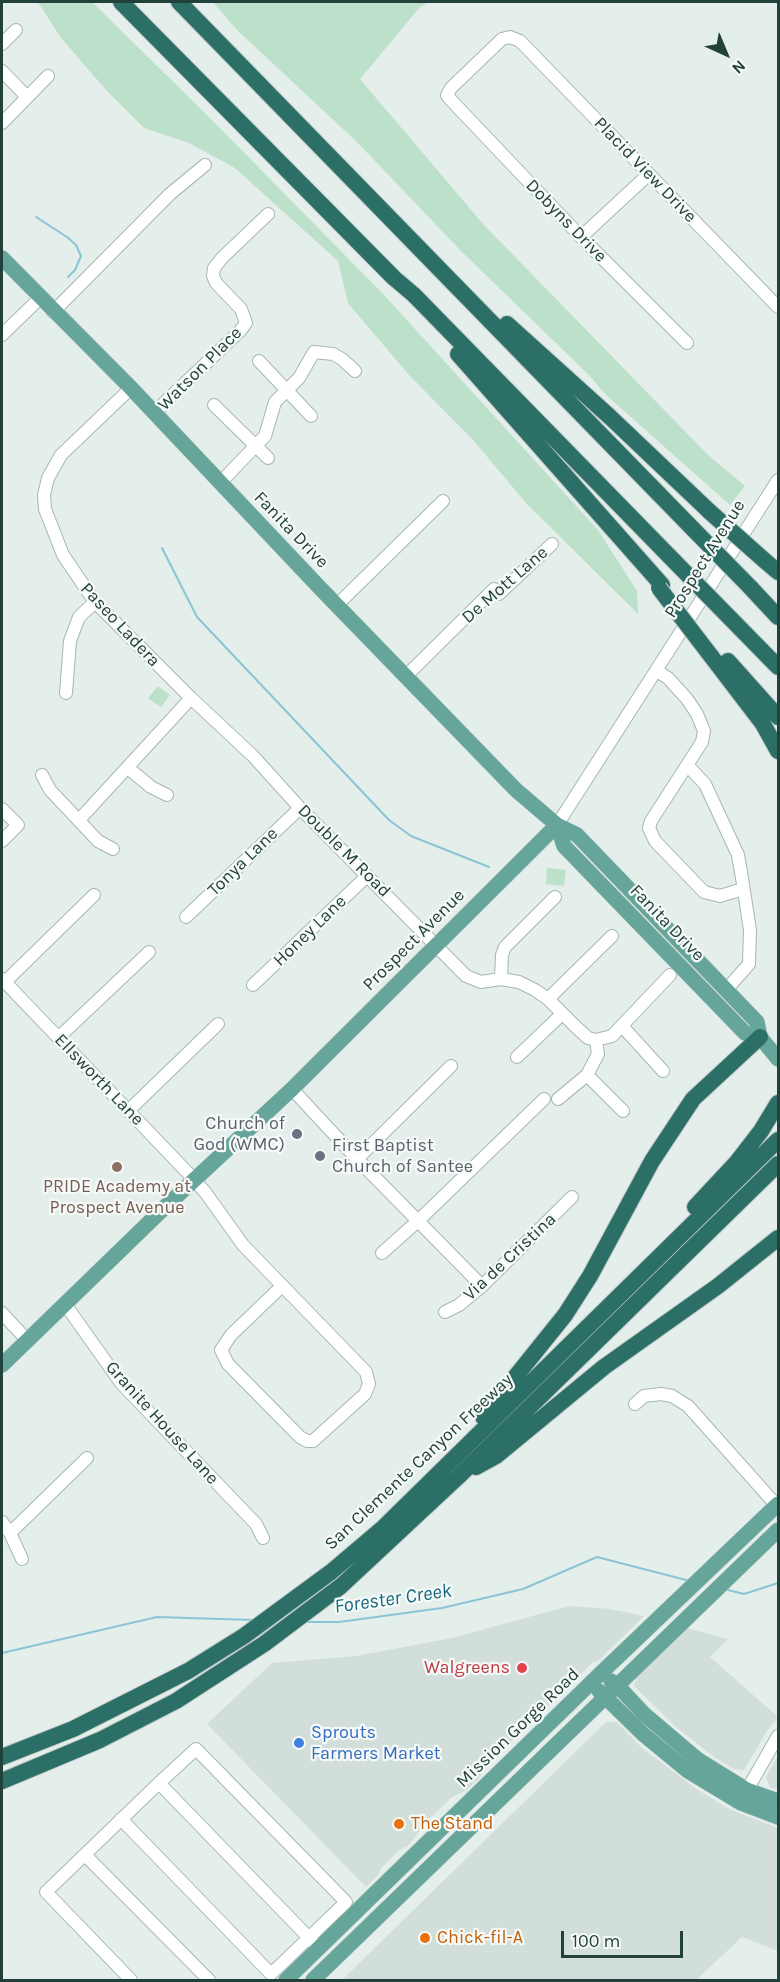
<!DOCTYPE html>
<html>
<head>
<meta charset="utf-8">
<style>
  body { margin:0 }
  #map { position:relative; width:780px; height:1982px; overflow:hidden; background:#e4eeea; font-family:Karla,sans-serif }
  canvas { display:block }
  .frame { position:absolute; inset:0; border:3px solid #22413b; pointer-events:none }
  .north { position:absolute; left:696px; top:24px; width:60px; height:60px; -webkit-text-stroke:4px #f5faf8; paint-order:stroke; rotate:136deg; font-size:16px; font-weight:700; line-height:24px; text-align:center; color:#22413b }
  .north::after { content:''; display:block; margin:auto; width:21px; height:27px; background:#22413b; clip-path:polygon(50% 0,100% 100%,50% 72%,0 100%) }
  .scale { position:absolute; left:561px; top:1931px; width:122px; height:27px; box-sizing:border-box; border:3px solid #22413b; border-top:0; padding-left:8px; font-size:18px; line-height:21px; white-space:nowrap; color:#22413b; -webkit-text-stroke:4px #f5faf8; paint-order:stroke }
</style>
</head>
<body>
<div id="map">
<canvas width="780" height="1982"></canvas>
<div class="frame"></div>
<div class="north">N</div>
<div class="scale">100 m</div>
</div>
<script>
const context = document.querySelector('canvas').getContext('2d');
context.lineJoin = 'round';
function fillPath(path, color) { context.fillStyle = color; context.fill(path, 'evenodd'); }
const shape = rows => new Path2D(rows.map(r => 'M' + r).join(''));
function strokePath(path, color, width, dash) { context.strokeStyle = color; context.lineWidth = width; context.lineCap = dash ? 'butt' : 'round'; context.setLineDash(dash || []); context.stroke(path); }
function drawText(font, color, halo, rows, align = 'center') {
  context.font = font + ' Karla,sans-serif'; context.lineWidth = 4.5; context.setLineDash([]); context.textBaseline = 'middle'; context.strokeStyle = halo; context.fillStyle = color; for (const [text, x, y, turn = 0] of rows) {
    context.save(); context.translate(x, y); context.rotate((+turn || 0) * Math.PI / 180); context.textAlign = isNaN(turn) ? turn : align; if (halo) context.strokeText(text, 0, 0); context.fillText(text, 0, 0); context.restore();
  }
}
fillPath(shape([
  [569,1606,610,1609,644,1616,597,1662,593,1662,482,1770,481,1776,467,1790,452,1797,428,1820,408,1846,399,1850,381,1868,379,1874,366,1887,207,1724,272,1663,357,1656,452,1638],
  [687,1628,728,1639,710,1657,778,1717,767,1731,744,1770,734,1769,714,1757,676,1727,634,1686,637,1677],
  [606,1722,617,1722,642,1748,698,1790,731,1810,778,1828,778,1951,742,1937,696,1980,342,1980],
  [778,1756,778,1790,770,1787,766,1777]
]), '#d2ded9');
fillPath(shape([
  [38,2,92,2,212,120,384,295,598,530,637,591,638,614,526,503,474,441,409,375,348,303,338,261,235,168,189,143,144,128,107,91,61,38],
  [213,2,428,2,419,8,360,79,483,224,709,456,745,486,730,505,605,394,589,375,461,251,357,142,237,30],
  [158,686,170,695,161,707,148,698],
  [547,868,566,870,564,886,546,884]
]), '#bce0c9');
strokePath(shape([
  [36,217,67,237,76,245,81,256,75,270,68,277],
  [162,548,197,617,389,820,411,836,489,867],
  [724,1589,744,1594,778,1583],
  [306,1622,339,1622,442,1608,523,1589,597,1557,690,1581],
  [2,1653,157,1617,253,1620]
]), '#8ac4d5', 2);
const minor = shape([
  [2,44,16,30],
  [2,71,27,97],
  [2,123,48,76],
  [581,237,649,174],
  [53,312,170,194,205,165],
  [2,335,40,298],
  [687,343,581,237,449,98,447,95,451,88,502,39,510,37,520,41,778,307],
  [259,361,311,416],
  [131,388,61,455,48,478,44,495,45,509,63,555,95,602,191,698,253,756,300,808,466,976,481,982,501,979,519,982,535,990,548,999,576,1027,588,1038,596,1040,612,1036,670,975],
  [214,405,268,458],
  [155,414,165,402,240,331,246,323,241,309,216,283,213,276,214,268,222,258,268,214],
  [220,483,265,436,275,402,299,378,314,352,333,354,342,359,355,371],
  [337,605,443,501],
  [657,671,668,678,687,699,697,714,704,731,702,742,651,821,649,828,655,841,704,892,720,896,743,889],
  [406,676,494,589,499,594,552,544],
  [66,693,70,641,79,617,95,602],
  [687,765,705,784,738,855,742,878,750,930,749,964,726,990],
  [128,768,151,787,167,795],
  [42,775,50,790,98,841,113,849],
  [2,809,18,825,2,841],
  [79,820,191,698],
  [557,825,778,480],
  [186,917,300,808],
  [2,979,188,1173,205,1192,243,1245,366,1372,369,1384,365,1394,313,1441,307,1441,300,1437,228,1364,221,1350,231,1335,282,1286],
  [501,979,502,955,505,947,555,897],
  [5,982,94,895],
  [253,985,367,876],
  [548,999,612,936],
  [622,1026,663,1071],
  [58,1038,149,952],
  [596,1040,598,1054,587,1075,623,1111],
  [517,1057,562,1014],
  [292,1089,357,1159,482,1286],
  [558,1099,587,1075],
  [128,1111,218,1024],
  [357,1159,451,1066],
  [382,1253,419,1220,544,1099],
  [65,1304,121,1383,256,1524,263,1538],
  [445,1312,459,1305,482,1286,572,1197],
  [2,1313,27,1340],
  [635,1404,644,1396,661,1394,672,1396,688,1406,777,1506],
  [2,1522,10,1533,22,1559],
  [10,1533,87,1458],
  [159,1783,314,1943],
  [743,1797,778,1736],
  [121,1819,271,1974,346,1902,196,1749,159,1783,46,1892,131,1980],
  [85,1855,209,1980]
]);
const major = shape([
  [2,258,131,388,320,588,516,790,557,825,577,835,757,1022,760,1037,778,1059],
  [557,825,564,846,745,1033,760,1037],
  [2,1365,164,1208,292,1089,557,825],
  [611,1681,617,1685,644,1714,697,1759,747,1790,778,1801],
  [599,1691,643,1734,688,1771,741,1803,778,1817],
  [286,1980,600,1674,778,1504],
  [313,1980,778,1530]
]);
const highway = shape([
  [121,2,394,278,414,295,676,563],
  [179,2,694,530],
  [507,324,610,417,710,512],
  [458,354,662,585],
  [764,560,778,572],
  [750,587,778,617],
  [730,618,778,667],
  [711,656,763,724,778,751],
  [728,661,778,717],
  [695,1207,737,1162,761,1131,778,1103],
  [483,1417,565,1315,590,1276,652,1161,693,1099,760,1037],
  [476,1467,496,1456,604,1367,718,1286,778,1238],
  [2,1757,73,1729,188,1671,244,1636,331,1572,384,1527,778,1140],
  [2,1781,100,1740,176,1701,264,1644,341,1586,459,1476,778,1164]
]);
strokePath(minor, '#a6b7b2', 14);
strokePath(major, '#c1cac8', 16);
strokePath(highway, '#c1cac8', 18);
strokePath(minor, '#fff', 12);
strokePath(major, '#66a69a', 15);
strokePath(highway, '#2c6f66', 16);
const highwayBridge = shape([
  [710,512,764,560],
  [694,530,750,587],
  [676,563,730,618],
  [659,588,711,656]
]);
strokePath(highwayBridge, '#c1cac8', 18, []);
strokePath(highwayBridge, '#2c6f66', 16);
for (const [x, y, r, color] of [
  [297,1134,6,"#6b7280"],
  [320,1156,6,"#6b7280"],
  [117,1167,6,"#8d6e63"],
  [522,1668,6,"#e0444e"],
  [299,1743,6,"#3f7fe0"],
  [399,1824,6,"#e8710a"],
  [425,1938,6,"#e8710a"]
]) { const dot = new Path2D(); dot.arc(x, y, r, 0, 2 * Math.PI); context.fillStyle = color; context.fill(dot); strokePath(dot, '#f5faf8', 2); }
drawText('18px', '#22413b', '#f5faf8', [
  ["Placid View Drive",645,170,46],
  ["Dobyns Drive",566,221,46],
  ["Watson Place",200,369,-45],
  ["Fanita Drive",291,530,46],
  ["Prospect Avenue",705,559,-58],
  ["De Mott Lane",505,585,-41],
  ["Paseo Ladera",120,625,47],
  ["Double M Road",344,851,45],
  ["Tonya Lane",243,862,-44],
  ["Fanita Drive",667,923,46],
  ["Honey Lane",310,931,-44],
  ["Prospect Avenue",414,940,-45],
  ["Ellsworth Lane",99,1080,46],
  ["Via de Cristina",510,1257,-43],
  ["Granite House Lane",162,1423,48],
  ["San Clemente Canyon Freeway",419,1462,-43],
  ["Mission Gorge Road",518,1728,-44]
]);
drawText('18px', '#5b616d', '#f5faf8', [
  ["Church of",285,1124],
  ["God (WMC)",285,1145],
  ["First Baptist",332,1146,"left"],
  ["Church of Santee",332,1167,"left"]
], 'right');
drawText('18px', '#785e54', '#f5faf8', [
  ["PRIDE Academy at",117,1187],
  ["Prospect Avenue",117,1208]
]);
drawText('18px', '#be3a42', '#f5faf8', [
  ["Walgreens",510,1668]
], 'right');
drawText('18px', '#366cbe', '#f5faf8', [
  ["Sprouts",311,1733],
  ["Farmers Market",311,1754]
], 'left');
drawText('18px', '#c56008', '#f5faf8', [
  ["The Stand",411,1824],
  ["Chick-fil-A",437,1938]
], 'left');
drawText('italic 20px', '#186781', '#f5faf8', [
  ["Forester Creek",393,1599,-8]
]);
</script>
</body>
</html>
